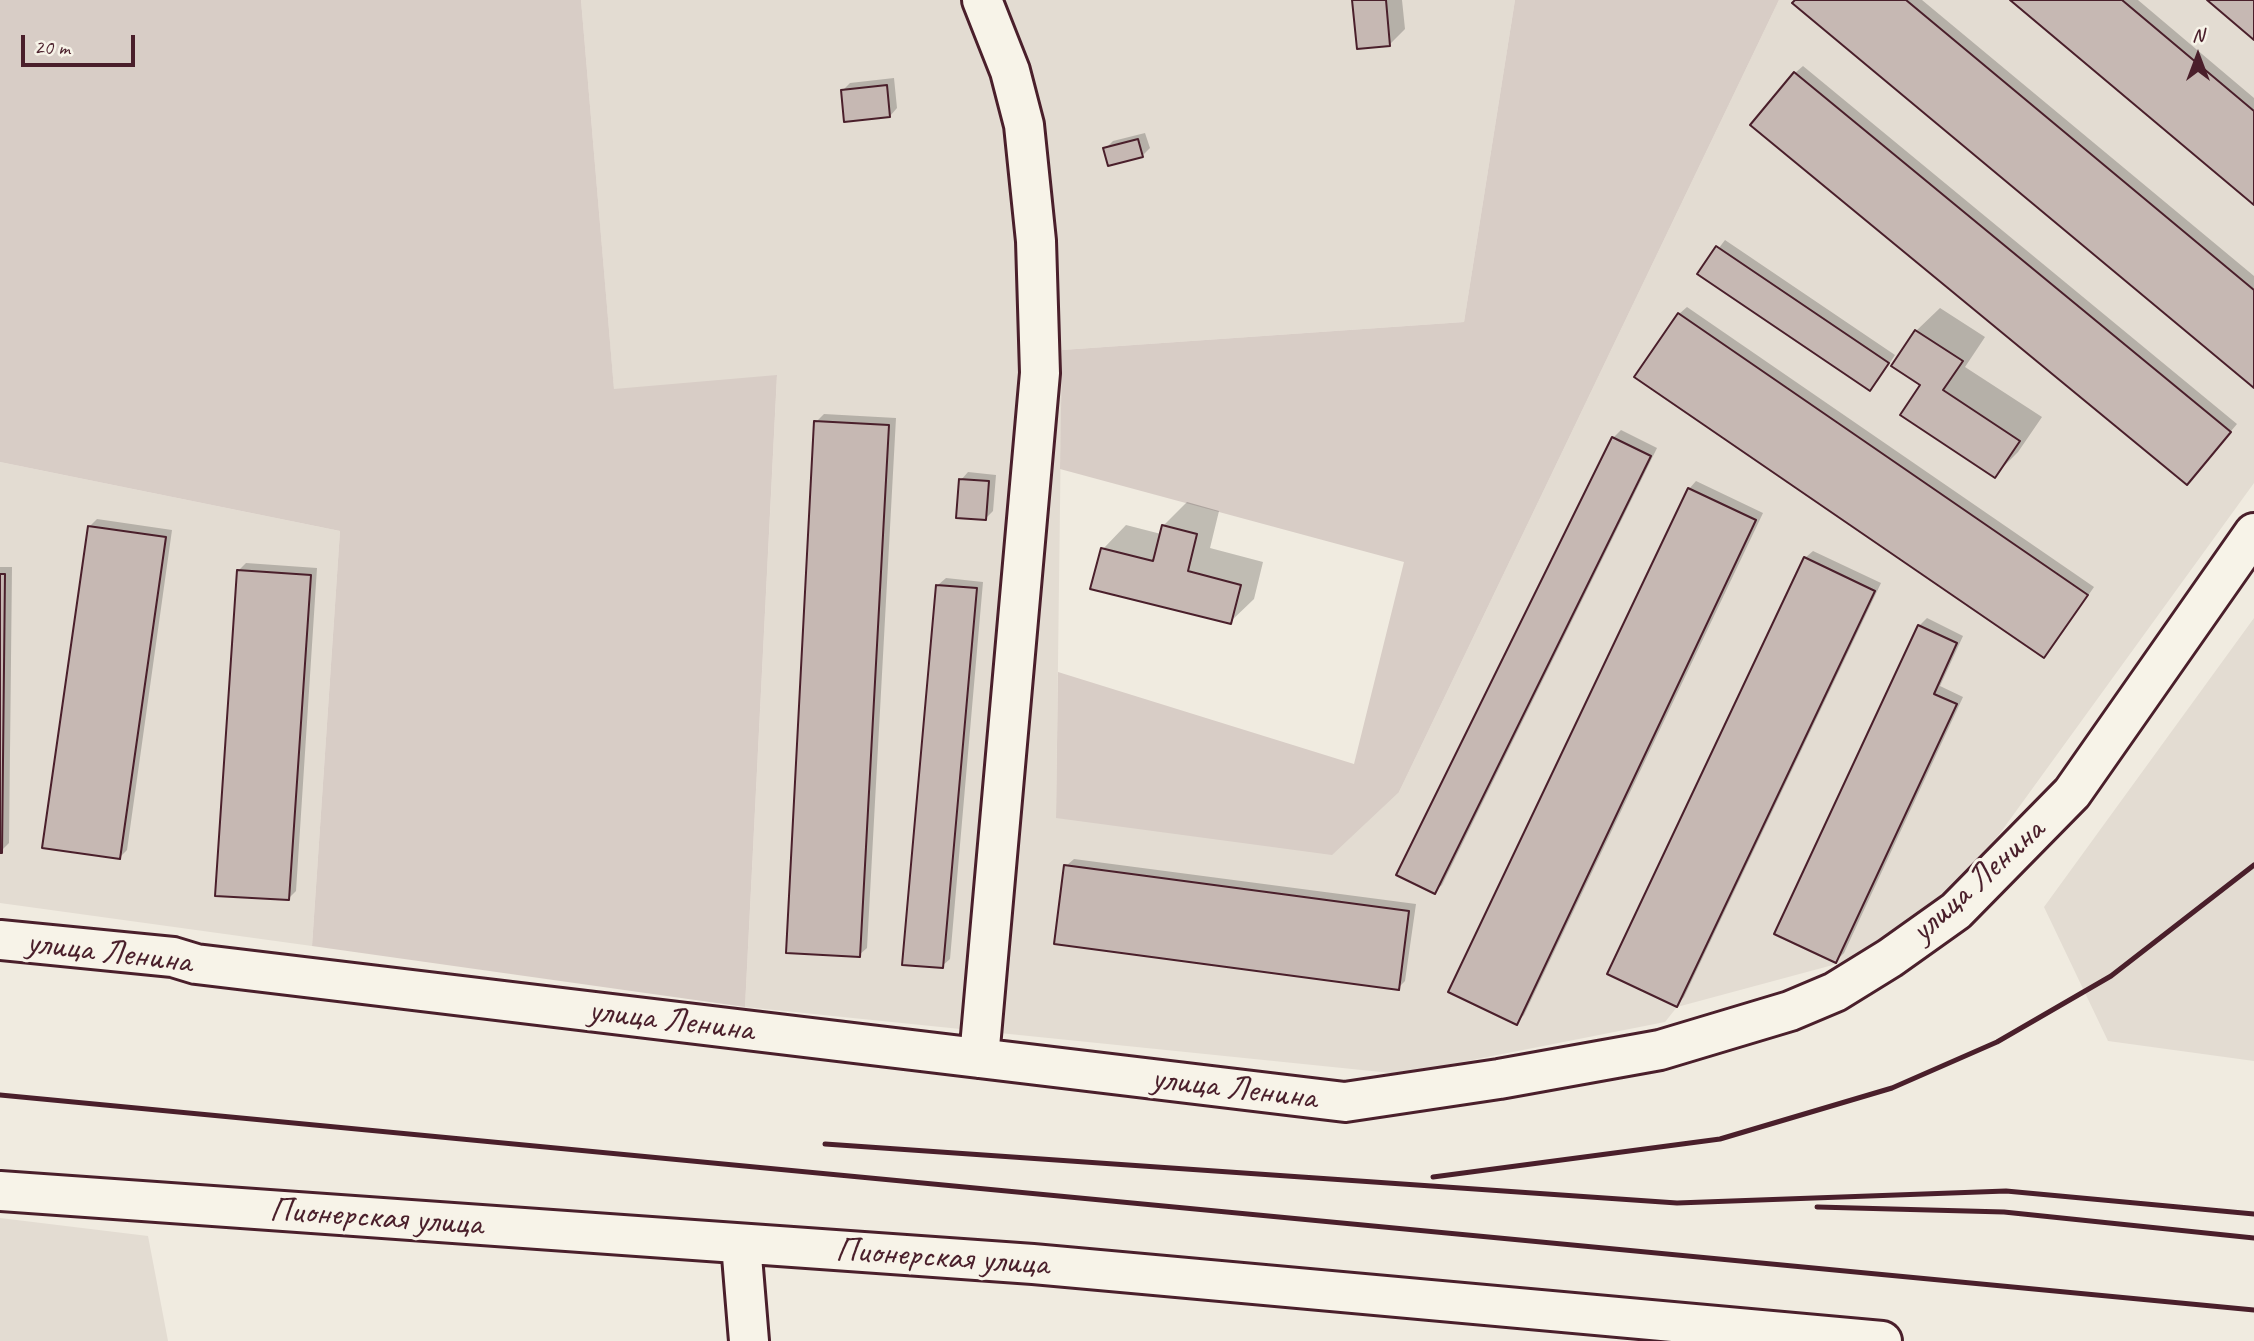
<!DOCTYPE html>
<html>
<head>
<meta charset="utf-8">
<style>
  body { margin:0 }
  #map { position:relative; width:2254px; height:1341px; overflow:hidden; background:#f0ebe0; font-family:Caveat,sans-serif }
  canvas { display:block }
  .north { position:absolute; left:2163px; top:21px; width:70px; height:70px; -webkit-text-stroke:5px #f7f3e8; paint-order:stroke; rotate:0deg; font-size:19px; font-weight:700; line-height:28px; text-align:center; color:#4a1f2b }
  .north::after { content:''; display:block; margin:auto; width:24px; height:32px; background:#4a1f2b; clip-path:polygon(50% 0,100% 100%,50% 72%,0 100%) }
  .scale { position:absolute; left:21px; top:35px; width:114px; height:32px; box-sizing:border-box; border:4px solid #4a1f2b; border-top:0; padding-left:9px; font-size:21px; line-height:24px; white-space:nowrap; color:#4a1f2b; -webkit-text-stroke:5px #f7f3e8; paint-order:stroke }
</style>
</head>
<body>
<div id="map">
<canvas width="2254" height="1341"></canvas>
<div class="north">N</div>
<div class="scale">20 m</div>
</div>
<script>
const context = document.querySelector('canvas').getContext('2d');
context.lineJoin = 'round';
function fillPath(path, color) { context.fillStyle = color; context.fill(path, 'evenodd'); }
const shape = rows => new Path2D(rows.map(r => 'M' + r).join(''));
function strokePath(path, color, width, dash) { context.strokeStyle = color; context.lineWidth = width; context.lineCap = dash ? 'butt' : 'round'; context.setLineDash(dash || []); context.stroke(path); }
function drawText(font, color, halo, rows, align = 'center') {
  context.font = font + ' Caveat,sans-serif'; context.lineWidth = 6; context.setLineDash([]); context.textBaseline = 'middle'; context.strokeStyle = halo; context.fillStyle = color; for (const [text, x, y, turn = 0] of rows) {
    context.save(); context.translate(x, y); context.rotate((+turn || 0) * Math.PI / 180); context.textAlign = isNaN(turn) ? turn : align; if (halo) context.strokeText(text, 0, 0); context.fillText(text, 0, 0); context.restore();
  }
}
fillPath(shape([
  [581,0,1515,0,1464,322,1062,350,1056,818,1399,792,1779,0,2254,0,2254,483,1998,836,1932,908,1844,962,1677,1007,1665,1022,1401,1074,745,1007,777,376,614,390],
  [0,462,340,531,312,946,0,903],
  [2254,618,2254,1061,2108,1041,2044,907],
  [0,1218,148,1236,168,1341,0,1341]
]), '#e3dcd2');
fillPath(shape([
  [0,0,581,0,614,389,777,375,745,1007,312,946,340,531,0,462],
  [1515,0,1779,0,1399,792,1332,855,1056,818,1058,672,1354,764,1404,562,1060,469,1062,350,1464,322]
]), '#d8cdc6');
fillPath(shape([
  [1354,0,1402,0,1405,29,1390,44],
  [1797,0,1922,0,2254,276,2254,386],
  [2013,0,2138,0,2254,98,2254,203],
  [1803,66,2237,424,2194,475,1795,73],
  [894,78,897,108,890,116,843,90,850,83],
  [1145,133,1150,148,1142,156,1105,149,1113,141],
  [1725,240,1895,355,1878,381,1870,389,1700,273],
  [1687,307,2094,587,2051,649,2044,656,1679,314],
  [1940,308,1985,337,1965,367,2042,417,2018,452,1995,475,1922,385,1916,331],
  [824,414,896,418,867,948,859,955,816,422],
  [1621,430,1657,448,1442,885,1434,892,1613,438],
  [968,472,996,475,993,511,986,518,961,480],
  [1696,481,1763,513,1524,1015,1516,1023,1689,489],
  [1187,502,1219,511,1210,548,1263,562,1254,599,1230,622,1103,549,1126,525,1161,534,1163,526],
  [97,519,172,530,127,850,120,857,89,527],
  [1813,551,1881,583,1684,997,1677,1005,1805,558],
  [246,563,317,568,296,891,288,899,238,571],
  [0,567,12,567,9,843,1,851],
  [946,578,983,582,950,959,942,966,938,585],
  [1927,618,1963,636,1940,686,1963,697,1844,953,1836,961,1919,626],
  [1074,859,1416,904,1405,981,1398,988,1066,866]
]), '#0003');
const building = shape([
  [1352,0,1386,0,1390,46,1357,49,1352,0],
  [1795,0,1906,0,2254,290,2254,388,1792,3,1795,0],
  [2010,0,2122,0,2254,111,2254,205,2010,0],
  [2207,0,2254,0,2254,40,2207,0],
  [1794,72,2231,432,2187,485,1750,125,1794,72],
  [887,85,890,117,844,122,841,90,887,85],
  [1138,139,1143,157,1108,166,1103,148,1138,139],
  [1716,246,1889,363,1870,391,1697,274,1716,246],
  [1678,313,2088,595,2044,658,1634,377,1678,313],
  [1915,330,1963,361,1943,390,2020,441,1995,478,1900,415,1920,385,1891,366,1915,330],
  [814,421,889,425,860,957,786,953,814,421],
  [1612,437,1651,456,1435,894,1396,875,1612,437],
  [959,479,989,481,986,520,956,518,959,479],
  [1688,488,1756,520,1517,1025,1448,992,1688,488],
  [1162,525,1197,534,1188,571,1241,585,1231,624,1090,589,1101,548,1153,561,1162,525],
  [88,526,166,537,120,859,42,848,88,526],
  [1804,557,1875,591,1677,1007,1607,974,1804,557],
  [237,570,311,575,289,900,215,896,237,570],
  [0,574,5,574,2,853,0,853,0,574],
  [936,585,977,588,943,968,902,965,936,585],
  [1918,625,1957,643,1934,694,1957,704,1836,963,1774,934,1918,625],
  [1064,865,1409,911,1399,990,1054,944,1064,865]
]);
fillPath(building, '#c6b8b3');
strokePath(building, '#4a1f2b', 2);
const minor = shape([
  [0,940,173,957,196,964,1345,1102,1499,1079,1660,1050,1790,1011,1835,992,1890,958,1956,911,2072,793,2254,533],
  [979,1058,1040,373,1036,241,1024,125,1010,71,982,0],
  [0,1191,1033,1264,1882,1341],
  [741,1244,749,1341]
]);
strokePath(minor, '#4a1f2b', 44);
strokePath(minor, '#f7f3e8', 38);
strokePath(shape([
  [0,1095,2254,1310],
  [825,1144,1677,1203,2006,1191,2254,1214],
  [1433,1177,1720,1139,1892,1088,1997,1042,2111,976,2254,865],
  [1817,1207,2004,1212,2254,1238]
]), '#4a1f2b', 5);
drawText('35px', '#4a1f2b', '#f7f3e8', [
  ["улица Ленина",1978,881,-42],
  ["улица Ленина",109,953,7],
  ["улица Ленина",671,1021,7],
  ["улица Ленина",1234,1089,7],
  ["Пионерская улица",376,1218,4],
  ["Пионерская улица",942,1258,4]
]);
</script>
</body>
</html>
